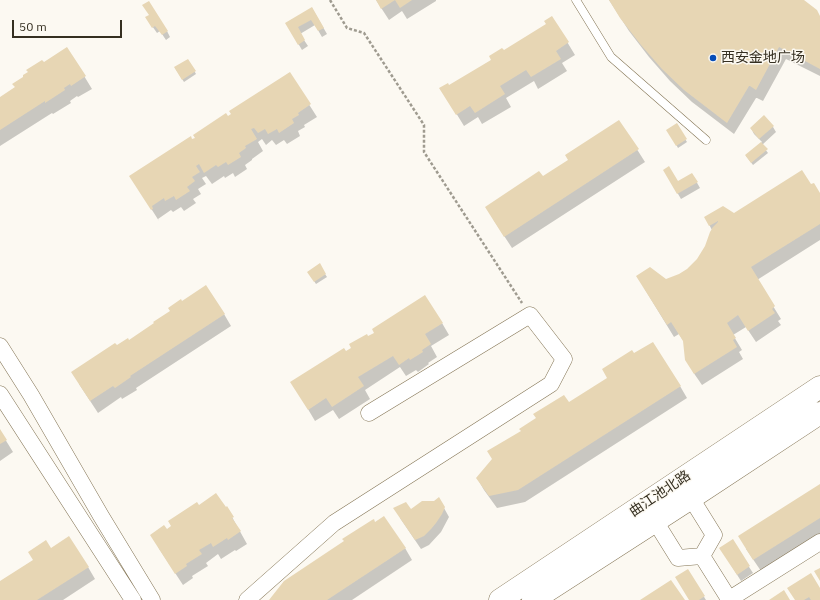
<!DOCTYPE html>
<html>
<head>
<meta charset="utf-8">
<style>
  body { margin:0 }
  #map { position:relative; width:820px; height:600px; overflow:hidden; background:#fcf9f2; font-family:"IBM Plex Sans",sans-serif }
  canvas { display:block }
  .scale { position:absolute; left:12px; top:20px; width:110px; height:18px; box-sizing:border-box; border:2px solid #352f21; border-top:0; padding-left:5px; font-size:12px; line-height:14px; white-space:nowrap; color:#352f21; -webkit-text-stroke:3px #fcf9f2; paint-order:stroke }
</style>
</head>
<body>
<div id="map">
<canvas width="820" height="600"></canvas>
<div class="scale">50 m</div>
</div>
<script>
const context = document.querySelector('canvas').getContext('2d');
context.lineJoin = 'round';
function fillPath(path, color) { context.fillStyle = color; context.fill(path, 'evenodd'); }
const shape = rows => new Path2D(rows.map(r => 'M' + r).join(''));
function strokePath(path, color, width, dash) { context.strokeStyle = color; context.lineWidth = width; context.lineCap = dash ? 'butt' : 'round'; context.setLineDash(dash || []); context.stroke(path); }
function drawText(font, color, halo, rows, align = 'center') {
  context.font = font + ' "IBM Plex Sans","Noto Sans SC",sans-serif'; context.lineWidth = 3; context.setLineDash([]); context.textBaseline = 'middle'; context.strokeStyle = halo; context.fillStyle = color; for (const [text, x, y, turn = 0] of rows) {
    context.save(); context.translate(x, y); context.rotate((+turn || 0) * Math.PI / 180); context.textAlign = isNaN(turn) ? turn : align; if (halo) context.strokeText(text, 0, 0); context.fillText(text, 0, 0); context.restore();
  }
}
fillPath(shape([
  [376,0,436,0,436,1,407,19,402,11,389,20],
  [609,0,802,0,820,17,820,76,786,59,763,101,757,98,756,98,734,134,692,102,670,81,649,57,629,31],
  [312,8,327,34,322,37,315,25,300,34,308,46,302,50,286,23],
  [552,17,575,55,562,63,567,71,538,89,534,81,506,98,511,107,482,124,478,117,464,126,448,100,449,87,547,25],
  [150,23,167,31,170,37,166,40,160,31,157,33],
  [67,48,92,89,78,97,77,96,70,101,71,103,53,114,52,113,0,146,0,98,16,87,44,64],
  [188,60,196,74,184,82,175,68],
  [289,73,317,117,304,125,305,127,298,131,300,136,287,144,284,140,276,145,272,140,266,145,262,139,258,142,263,151,252,159,252,160,245,165,247,169,235,177,233,173,225,178,224,176,212,184,206,176,202,178,206,184,198,189,201,194,193,199,196,203,184,211,181,207,173,212,171,210,158,219,159,221,138,188,192,141,228,118],
  [619,121,645,162,512,248,493,219,542,178,569,160],
  [676,125,687,142,678,148,668,130],
  [773,127,776,132,762,145,768,153,753,165,746,156,762,142,754,134,751,128],
  [664,170,678,182,692,174,700,188,681,199],
  [810,185,820,195,820,240,757,280,781,319,778,321,781,325,756,342,746,327,733,335,742,350,739,352,743,359,702,385,693,372,684,342,679,334,674,337,644,288,679,275,688,270,698,259,706,246,712,230,705,217,734,214],
  [319,265,327,277,316,284,308,272],
  [224,314,231,326,136,388,137,390,122,399,121,397,98,413,79,384,116,347,129,341,155,324],
  [442,323,449,335,431,346,437,357,428,363,429,364,418,372,416,370,406,376,400,367,365,390,370,399,339,419,333,410,315,421,299,394,345,353,368,338],
  [680,386,687,398,525,502,497,508,484,490,477,478,522,431,537,418,568,404],
  [0,431,13,452,0,461],
  [820,485,820,534,761,571,746,549],
  [439,499,449,517,441,532,429,545,421,549,400,518],
  [199,506,225,509,227,508,247,544,236,551,235,550,221,559,218,554,206,563,208,566,192,576,193,578,183,585,158,547,166,531],
  [732,541,753,573,741,581,724,554],
  [405,548,412,560,352,600,270,600],
  [51,549,88,567,95,579,63,600,0,600,0,582],
  [687,570,706,600,690,600],
  [820,590,820,600,796,600]
]), '#0003');
fillPath(shape([
  [376,0,412,0,400,8,395,0,381,9],
  [609,0,804,0,817,10,820,16,820,69,779,47,756,90,750,86,749,86,727,123,684,90,662,69,641,45,620,18],
  [149,1,168,31,162,35,155,26,152,28,145,17,149,15,142,5],
  [312,7,324,28,318,31,311,20,298,27,305,40,298,45,285,23],
  [552,16,569,42,556,51,561,59,531,77,526,70,500,86,505,94,475,113,470,106,456,115,439,88,448,83,449,85,491,60,489,56,502,48,504,50,546,24,544,21],
  [67,47,86,76,71,86,70,84,64,88,65,90,45,103,45,101,0,130,0,97,15,87,12,84,23,77,23,75,28,72,26,70,42,60,44,62],
  [188,59,196,71,182,80,174,67],
  [290,72,311,104,298,113,299,115,292,119,294,123,279,133,277,129,268,134,265,129,258,133,254,128,251,129,257,139,245,146,246,148,239,153,241,157,228,165,226,162,218,167,216,165,204,173,199,164,196,166,200,172,192,177,195,181,187,187,190,191,176,200,174,196,165,201,164,198,152,206,153,209,151,210,129,176,191,136,192,139,195,138,193,135,226,113,228,116,231,114,229,111],
  [764,115,774,126,759,139,750,128],
  [619,120,639,149,504,237,485,207,539,171,543,176,568,160,565,155],
  [677,123,687,139,676,146,666,130],
  [761,142,768,149,751,163,745,155],
  [669,166,678,181,692,173,698,182,677,194,663,170],
  [802,170,811,184,814,183,820,193,820,224,751,267,775,306,772,309,775,313,748,331,738,315,727,323,736,338,733,340,737,347,694,374,685,360,683,341,671,322,667,325,636,276,650,267,666,279,679,274,687,269,697,259,705,246,710,232,713,227,718,222,718,221,709,226,704,217,723,206,734,213],
  [320,263,326,274,314,282,307,272],
  [206,285,225,314,130,376,131,377,115,388,113,386,90,401,71,372,115,343,117,345,128,338,129,340,154,323,153,322,170,311,168,308,181,299,182,301],
  [425,295,443,323,425,334,431,344,422,350,423,352,410,360,409,358,399,365,393,356,358,377,364,386,332,407,326,398,308,410,290,382,344,348,346,351,351,348,349,344,367,334,368,336,374,333,372,329],
  [653,342,681,386,518,490,489,496,476,478,492,459,487,451,521,431,519,429,536,418,533,414,564,395,569,402,607,378,602,369,632,350,634,353],
  [0,429,7,440,0,444],
  [820,484,820,518,753,560,738,536],
  [216,493,226,507,227,506,234,517,232,518,241,531,228,540,227,538,213,547,211,543,199,550,202,554,186,564,187,566,175,574,150,535,164,525,167,529,171,526,168,521,197,502,199,505],
  [439,497,445,507,442,514,436,523,431,529,424,536,415,540,393,508,406,502,411,509,422,501,434,501],
  [384,516,406,548,327,600,269,600,284,581,344,541,342,539,372,520,374,519,375,522],
  [69,536,89,567,37,600,0,600,0,581,33,560,28,552,46,540,51,548],
  [733,539,750,566,737,575,719,548],
  [820,568,820,581,814,571],
  [688,569,705,596,699,600,689,600,675,577],
  [811,573,820,588,820,600,811,600,809,597,804,600,795,600,787,588],
  [671,580,685,600,640,600],
  [784,590,790,600,769,600]
]), '#e7d6b4');
const service = shape([
  [576,0,611,57,706,140]
]);
const minor = shape([
  [0,346,31,395,101,516,152,600],
  [0,394,133,600],
  [691,498,714,535,702,556,729,599],
  [655,521,678,558,702,556],
  [247,600,334,523,551,384,564,359,530,315,369,413],
  [728,600,820,542]
]);
const secondary = shape([
  [500,600,820,387],
  [533,600,691,498,820,413]
]);
strokePath(service, '#837454', 9);
strokePath(minor, '#837454', 17);
strokePath(secondary, '#837454', 23);
strokePath(shape([
  [330,0,347,28,364,33,424,125,424,152,522,303]
]), '#9f9b90', 2.5, [3, 2]);
strokePath(service, '#fff', 8);
strokePath(minor, '#fff', 16);
strokePath(secondary, '#fff', 22);
for (const [x, y, r, color] of [
  [713,58,4,"#074db8"]
]) { const dot = new Path2D(); dot.arc(x, y, r, 0, 2 * Math.PI); context.fillStyle = color; context.fill(dot); strokePath(dot, '#fcf9f2', 1.5); }
drawText('14px', '#352f21', '#fcf9f2', [
  ["西安金地广场",721,58]
], 'left');
drawText('14px', '#352f21', '#fcf9f2', [
  ["曲江池北路",660,494,-34]
]);
</script>
</body>
</html>
